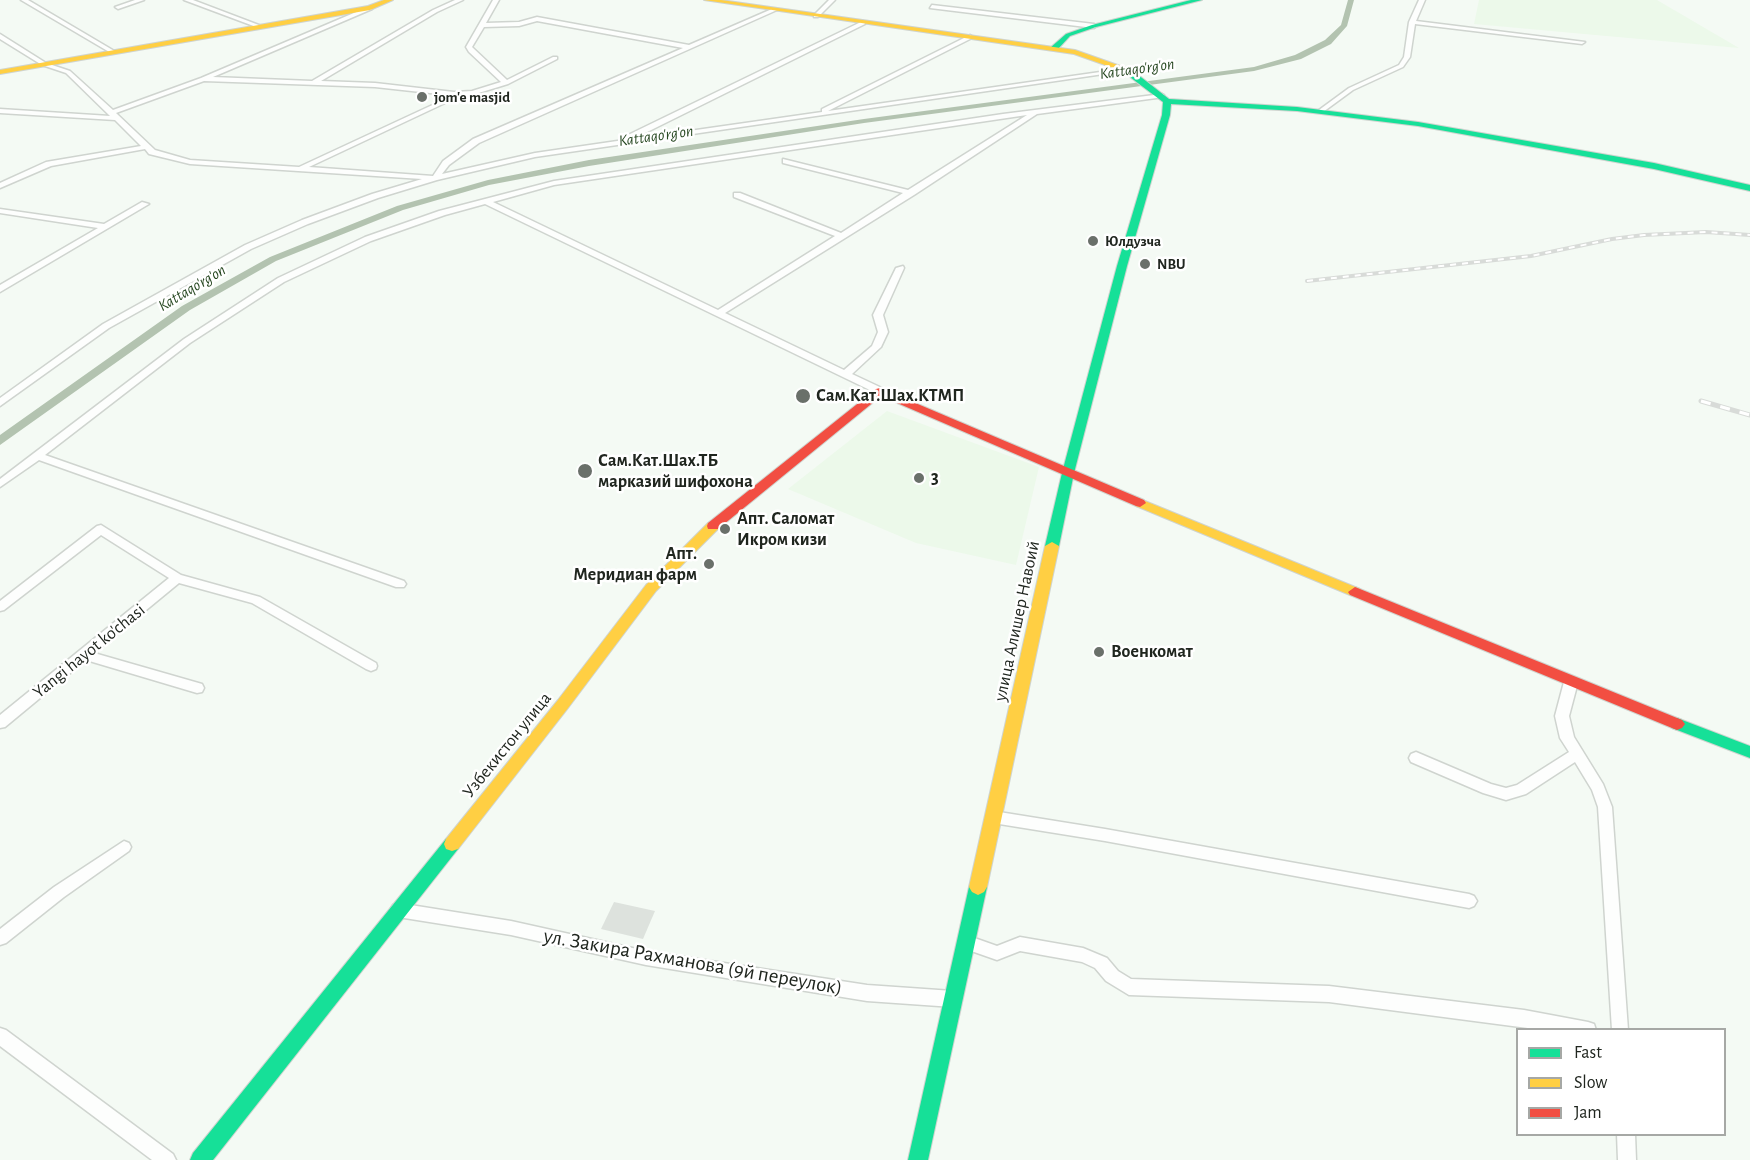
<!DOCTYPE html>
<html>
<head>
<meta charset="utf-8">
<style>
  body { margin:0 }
  #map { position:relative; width:1750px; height:1160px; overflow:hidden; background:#f4faf4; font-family:"Alegreya Sans",sans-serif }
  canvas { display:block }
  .legend { position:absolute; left:1516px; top:1028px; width:210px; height:108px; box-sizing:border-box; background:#fff; border:2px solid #a6a8a5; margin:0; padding:8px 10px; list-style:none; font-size:18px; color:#20261f }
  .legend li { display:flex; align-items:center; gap:12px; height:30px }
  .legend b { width:30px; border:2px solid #a6a8a5 }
</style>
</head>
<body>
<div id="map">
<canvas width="1750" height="1160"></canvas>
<ul class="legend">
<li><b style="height:8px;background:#16e098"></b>Fast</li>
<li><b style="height:8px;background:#ffcf43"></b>Slow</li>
<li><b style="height:8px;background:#f24e42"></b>Jam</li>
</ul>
</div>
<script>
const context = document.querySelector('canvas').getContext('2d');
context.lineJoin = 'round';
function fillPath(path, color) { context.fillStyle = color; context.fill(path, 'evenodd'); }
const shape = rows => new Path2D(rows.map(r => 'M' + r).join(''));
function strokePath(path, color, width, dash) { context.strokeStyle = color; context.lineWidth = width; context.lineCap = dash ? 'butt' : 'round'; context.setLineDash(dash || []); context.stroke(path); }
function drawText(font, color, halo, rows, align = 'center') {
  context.font = font + ' "Alegreya Sans",sans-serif'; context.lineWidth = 5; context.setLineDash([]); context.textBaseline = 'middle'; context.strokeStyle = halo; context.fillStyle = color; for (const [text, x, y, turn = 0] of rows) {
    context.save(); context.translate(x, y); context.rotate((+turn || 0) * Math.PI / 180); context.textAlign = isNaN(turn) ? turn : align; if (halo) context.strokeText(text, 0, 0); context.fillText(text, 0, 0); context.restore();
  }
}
fillPath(shape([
  [1479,0,1657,0,1739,48,1474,24],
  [887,411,1039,467,1016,565,916,543,788,489]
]), '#ecf9ea');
fillPath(shape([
  [1348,0,1354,0,1347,26,1331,44,1301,59,1254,71,864,123,589,166,489,185,403,210,276,261,190,310,0,445,0,435,182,306,270,257,397,206,488,180,589,160,864,119,1254,67,1295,55,1325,40,1341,25,1348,0]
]), '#b3c3b0');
fillPath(shape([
  [614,902,655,911,643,939,601,929]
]), '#dde2dd');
const street = shape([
  [21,0,28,0,116,52,111,53,21,0],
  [135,0,144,0,118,9,115,7,135,0],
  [184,0,193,0,264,27,259,28,184,0],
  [455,0,463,0,437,12,321,81,375,83,454,92,472,91,501,82,469,52,466,47,493,0,499,0,486,23,519,22,537,17,689,45,772,9,777,10,479,143,449,165,442,174,535,153,631,139,627,137,628,135,863,21,865,24,633,139,822,112,822,109,970,35,973,37,972,38,828,111,1128,68,1131,70,535,157,437,180,378,198,308,224,251,249,109,328,0,406,0,398,103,324,245,245,302,220,372,194,422,179,190,164,149,154,145,149,51,166,0,188,0,183,46,162,141,146,115,120,0,113,0,109,110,116,66,73,42,65,0,39,0,34,46,63,70,71,113,110,201,78,368,7,372,7,372,9,213,77,312,81,433,10,455,0],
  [537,21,683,48,473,139,443,161,433,176,309,167,445,103,456,96,472,95,508,84,557,59,557,57,553,57,507,80,472,47,484,27,519,26,537,21],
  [204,81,375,87,448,95,441,101,299,167,190,160,155,150,116,113,204,81],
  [829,0,835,0,818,17,814,17,814,15,829,0],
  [1419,0,1425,0,1416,21,1585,42,1582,44,1415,24,1410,57,1403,67,1353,90,1323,112,1319,112,1319,110,1349,88,1399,65,1404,57,1409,22,1419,0],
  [932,5,1094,24,1097,26,1094,28,930,8,932,5],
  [1162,94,1164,95,1164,97,1037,114,914,195,725,313,844,370,872,346,878,332,873,315,896,268,903,266,904,268,883,315,888,332,881,347,852,374,884,389,884,393,876,393,485,204,445,215,371,241,284,282,190,343,45,455,404,581,406,584,404,587,396,587,39,460,0,487,0,479,184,339,278,278,365,237,439,211,554,181,1003,114,1162,94],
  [1027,115,908,190,783,159,783,163,903,193,841,233,740,193,734,193,734,197,835,236,718,310,493,202,554,185,1027,115],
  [142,202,149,204,0,292,0,285,98,228,0,213,0,209,104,224,142,202],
  [101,525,181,575,260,597,376,663,377,666,376,669,371,671,366,669,252,603,179,583,94,653,202,684,204,688,202,692,197,693,86,660,5,727,0,728,0,715,169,578,101,535,4,610,0,611,0,601,97,526,101,525],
  [1571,677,1576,679,1578,682,1569,716,1574,737,1603,784,1612,807,1628,1030,1612,1030,1598,807,1592,790,1575,762,1526,794,1506,800,1483,793,1411,762,1409,758,1411,754,1416,752,1491,784,1506,788,1517,785,1569,752,1560,738,1555,716,1564,682,1566,679,1571,677],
  [993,811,1105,829,1469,894,1474,896,1477,901,1474,906,1469,908,1105,841,993,823,988,821,986,817,988,813,993,811],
  [124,841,129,843,131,847,129,851,64,897,6,943,0,945,0,929,54,887,124,841],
  [398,903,511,921,646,951,867,985,953,991,959,993,961,999,959,1005,953,1007,867,1001,646,965,511,935,398,917,393,915,390,910,393,905,398,903],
  [966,935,997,946,1020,937,1083,948,1107,958,1118,971,1131,979,1329,986,1524,1010,1588,1022,1594,1024,1596,1030,1543,1030,1329,1002,1129,995,1106,981,1095,968,1082,962,1020,951,997,960,960,947,958,942,960,937,966,935],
  [0,1028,6,1030,173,1154,176,1160,152,1160,0,1046,0,1028],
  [1617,1134,1635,1134,1636,1160,1618,1160,1617,1134]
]);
const fast = shape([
  [1191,0,1202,0,1096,27,1070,36,1057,50,1050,48,1066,34,1092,25,1191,0],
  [1122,67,1128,67,1169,99,1297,107,1418,122,1654,163,1750,185,1750,191,1654,169,1418,126,1297,111,1171,104,1170,115,1127,266,1074,473,1059,546,1052,550,1045,546,1062,473,1117,266,1162,115,1163,102,1122,71,1122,67],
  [1677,718,1750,746,1750,758,1672,728,1669,724,1672,720,1677,718],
  [452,837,458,839,460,844,458,849,213,1160,190,1160,193,1153,446,839,452,837],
  [978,879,984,882,987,887,928,1160,908,1160,969,887,972,882,978,879]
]);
const slow = shape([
  [384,0,393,0,370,10,0,74,0,70,368,6,384,0],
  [704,0,721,0,1075,50,1129,69,1122,71,1074,54,704,0],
  [1140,499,1360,589,1362,592,1360,595,1350,595,1136,506,1134,503,1140,499],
  [713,522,719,526,718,529,656,591,568,708,458,849,452,851,446,849,444,844,446,839,558,700,646,585,708,523,713,522],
  [1052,542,1059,546,987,887,984,892,978,895,972,892,969,887,1045,546,1052,542]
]);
const jam = shape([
  [880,388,1144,500,1146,503,1140,507,1136,506,881,396,718,529,708,529,707,526,708,523,876,389,880,388],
  [1355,587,1682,720,1685,724,1682,728,1677,730,1672,728,1350,595,1348,592,1355,587]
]);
strokePath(street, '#cfd4cf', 3);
strokePath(fast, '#cfd4cf', 2);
strokePath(slow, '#cfd4cf', 2);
strokePath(jam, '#cfd4cf', 2);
fillPath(street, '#fdfefd');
fillPath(fast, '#16e098');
fillPath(slow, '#ffcf43');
fillPath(jam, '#f24e42');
const railFar1 = shape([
  [1307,281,1531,256,1612,239,1644,235,1706,232,1750,235]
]);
const rail = shape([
  [1701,401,1750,415]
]);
strokePath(railFar1, '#d8dbd8', 4);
strokePath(rail, '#d8dbd8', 5);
strokePath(railFar1, '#fff', 2, [6]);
strokePath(rail, '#fff', 3, [10]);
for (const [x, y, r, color] of [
  [422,97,6,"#6a706a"],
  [1093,241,6,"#6a706a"],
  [1145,264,6,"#6a706a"],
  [803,396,8,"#6a706a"],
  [585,471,8,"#6a706a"],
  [919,478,6,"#6a706a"],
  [725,529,6,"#6a706a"],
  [709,564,6,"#6a706a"],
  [1099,652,6,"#6a706a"]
]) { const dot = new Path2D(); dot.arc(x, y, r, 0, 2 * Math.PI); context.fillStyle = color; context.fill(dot); strokePath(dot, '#fff', 2); }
drawText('bold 15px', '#20261f', '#fff', [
  ["jom'e masjid",434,97],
  ["Юлдузча",1105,241],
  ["NBU",1157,264]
], 'left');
drawText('italic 16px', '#264720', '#fff', [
  ["Kattaqo'rg'on",1137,69,-8],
  ["Kattaqo'rg'on",656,136,-8],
  ["Kattaqo'rg'on",192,288,-31]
]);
drawText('bold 18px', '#20261f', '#fff', [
  ["Сам.Кат.Шах.КТМП",816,396],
  ["Сам.Кат.Шах.ТБ",598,461],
  ["марказий шифохона",598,482],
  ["3",931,478],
  ["Апт. Саломат",737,519],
  ["Икром кизи",737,540],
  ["Апт.",697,554,"right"],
  ["Меридиан фарм",697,575,"right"],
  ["Военкомат",1111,652]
], 'left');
drawText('18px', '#20261f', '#fff', [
  ["улица Алишер Навоий",1017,621,-78],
  ["Yangi hayot ko'chasi",89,651,-39],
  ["Узбекистон улица",507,745,-51]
]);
drawText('21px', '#20261f', '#fff', [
  ["ул. Закира Рахманова (9й переулок)",693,962,10]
]);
</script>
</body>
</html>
